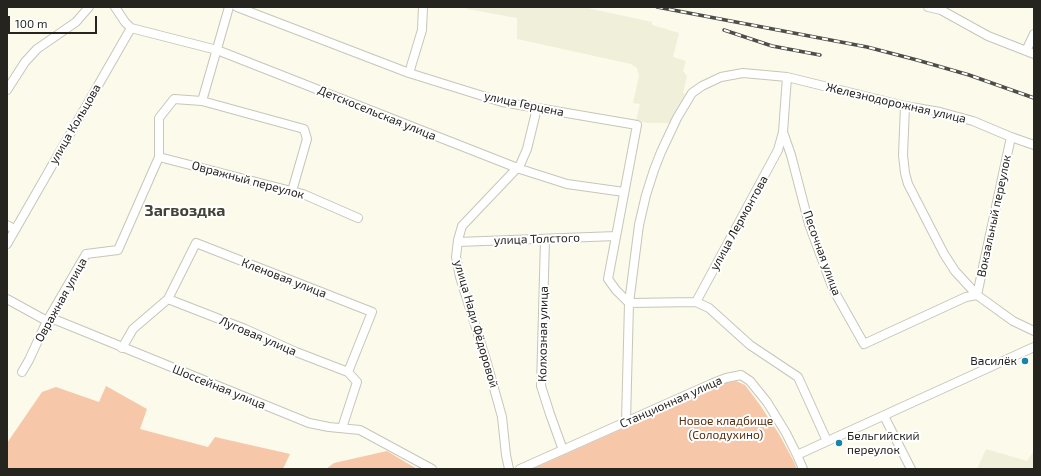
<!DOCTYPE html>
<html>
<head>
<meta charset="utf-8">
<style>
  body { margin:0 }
  #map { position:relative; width:1041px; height:476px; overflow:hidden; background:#fbfaeb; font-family:"Exo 2",sans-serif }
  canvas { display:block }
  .frame { position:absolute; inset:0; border:8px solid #25241f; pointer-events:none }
  .scale { position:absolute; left:8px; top:16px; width:89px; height:18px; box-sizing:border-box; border:2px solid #25241f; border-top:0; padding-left:5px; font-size:12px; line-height:14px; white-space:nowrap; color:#25241f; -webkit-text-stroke:3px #fff; paint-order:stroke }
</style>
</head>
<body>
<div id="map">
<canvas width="1041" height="476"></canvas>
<div class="frame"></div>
<div class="scale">100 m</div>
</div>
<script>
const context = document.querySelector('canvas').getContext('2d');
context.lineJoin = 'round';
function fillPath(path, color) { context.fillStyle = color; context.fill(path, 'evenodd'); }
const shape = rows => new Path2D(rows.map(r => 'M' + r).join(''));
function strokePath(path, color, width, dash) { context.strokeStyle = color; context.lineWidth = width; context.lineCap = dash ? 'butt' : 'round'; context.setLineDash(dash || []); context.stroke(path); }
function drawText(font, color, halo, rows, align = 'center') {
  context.font = font + ' "Exo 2",sans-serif'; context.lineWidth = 4; context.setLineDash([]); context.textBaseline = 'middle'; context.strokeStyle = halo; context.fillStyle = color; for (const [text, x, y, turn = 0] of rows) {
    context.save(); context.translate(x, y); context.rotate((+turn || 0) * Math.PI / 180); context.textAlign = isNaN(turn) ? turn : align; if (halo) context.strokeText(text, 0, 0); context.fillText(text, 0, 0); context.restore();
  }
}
fillPath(shape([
  [467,7,583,7,652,22,652,25,679,33,673,57,686,61,683,71,687,76,683,93,685,94,680,112,672,123,648,123,636,121,640,104,633,103,639,76,637,68,631,64,517,39,517,18,467,9],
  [986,449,1027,461,1034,451,1034,469,977,469]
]), '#f0efd9');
fillPath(shape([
  [736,381,745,385,760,405,779,434,793,460,797,469,532,469,725,383],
  [106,386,147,409,140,429,208,447,215,437,290,454,283,469,7,469,7,443,42,392,56,387,99,402],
  [387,451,417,469,326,469,334,463]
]), '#f6c8a9');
const minor = shape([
  [237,7,409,73,502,102,637,125,608,279,616,290,629,303,696,302,778,150,783,132,787,77],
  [928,7,941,10,988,36,1034,54],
  [131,28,217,50,520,169,567,184,624,192],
  [1026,51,1034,34],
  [409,73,422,30,423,7],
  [7,90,25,62,37,49,76,22,89,7],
  [202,101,229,7],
  [905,106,903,155,905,173,908,184,944,254,955,271,977,295,1013,321,1034,331],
  [783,132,791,155,809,224,833,289,864,344,966,297,977,295,1011,137],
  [159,157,303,194,358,218],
  [7,225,14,229],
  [545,239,541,386,550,414,563,450],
  [458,242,616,236],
  [7,244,131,28,125,22,115,7],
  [7,299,47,321,56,320,309,423,329,427,360,430,432,469],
  [168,299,245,329,296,352,348,372,357,382,342,428],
  [696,302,709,308,750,345,798,377,827,441],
  [122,348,133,329,168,299,196,243,372,312,348,372],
  [22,372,29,360,47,321,86,254,118,250,159,157,159,118,174,99,202,101,304,129,307,139,292,191],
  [884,416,911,469],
  [626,422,629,303,639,225,646,195,654,170,661,152,677,118,692,93,702,86,721,77,743,73,787,77,905,106,940,112,973,121,1011,137,1034,145],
  [797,455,1034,347],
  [509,469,506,455,502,417,487,363,460,277,456,257,458,240,462,226,520,165,527,149,537,108],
  [520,469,711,384,726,378,741,375,750,381,767,402,786,433,797,455,803,469]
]);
strokePath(minor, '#c7c6b8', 10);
strokePath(minor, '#fff', 8);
const rail = shape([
  [657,7,867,47,917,60,969,75,1034,98],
  [724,30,772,46,820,55]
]);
strokePath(rail, '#4e4d47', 3.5);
strokePath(rail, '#fff', 2, [6]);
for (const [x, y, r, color] of [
  [1025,361,4,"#1883ab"],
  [839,443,4,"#1883ab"]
]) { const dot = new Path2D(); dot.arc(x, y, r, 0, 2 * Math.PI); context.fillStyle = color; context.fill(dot); strokePath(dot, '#fff', 1.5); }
drawText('12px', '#25241f', '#fff', [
  ["Железнодорожная улица",896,103,13],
  ["улица Герцена",524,104,12],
  ["Детскосельская улица",377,113,22],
  ["улица Кольцова",75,124,-60],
  ["Овражный переулок",248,180,15],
  ["Вокзальный переулок",994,216,-78],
  ["улица Лермонтова",739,223,-61],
  ["улица Толстого",537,239,-2],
  ["Песочная улица",822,253,70],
  ["Кленовая улица",284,278,21],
  ["Овражная улица",61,300,-61],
  ["улица Нади Фёдоровой",476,324,74],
  ["Колхозная улица",543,334,-89],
  ["Луговая улица",258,336,23],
  ["Шоссейная улица",219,387,22],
  ["Станционная улица",671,402,-24]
]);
drawText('12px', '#25241f', '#fff', [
  ["Василёк",1017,361],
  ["Бельгийский",847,436,"left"],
  ["переулок",847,450,"left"]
], 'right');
drawText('12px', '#5a3110', '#fff', [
  ["Новое кладбище",726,421],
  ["(Солодухино)",726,435]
]);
drawText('bold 16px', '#424236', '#fff', [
  ["Загвоздка",185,211]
]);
</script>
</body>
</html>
